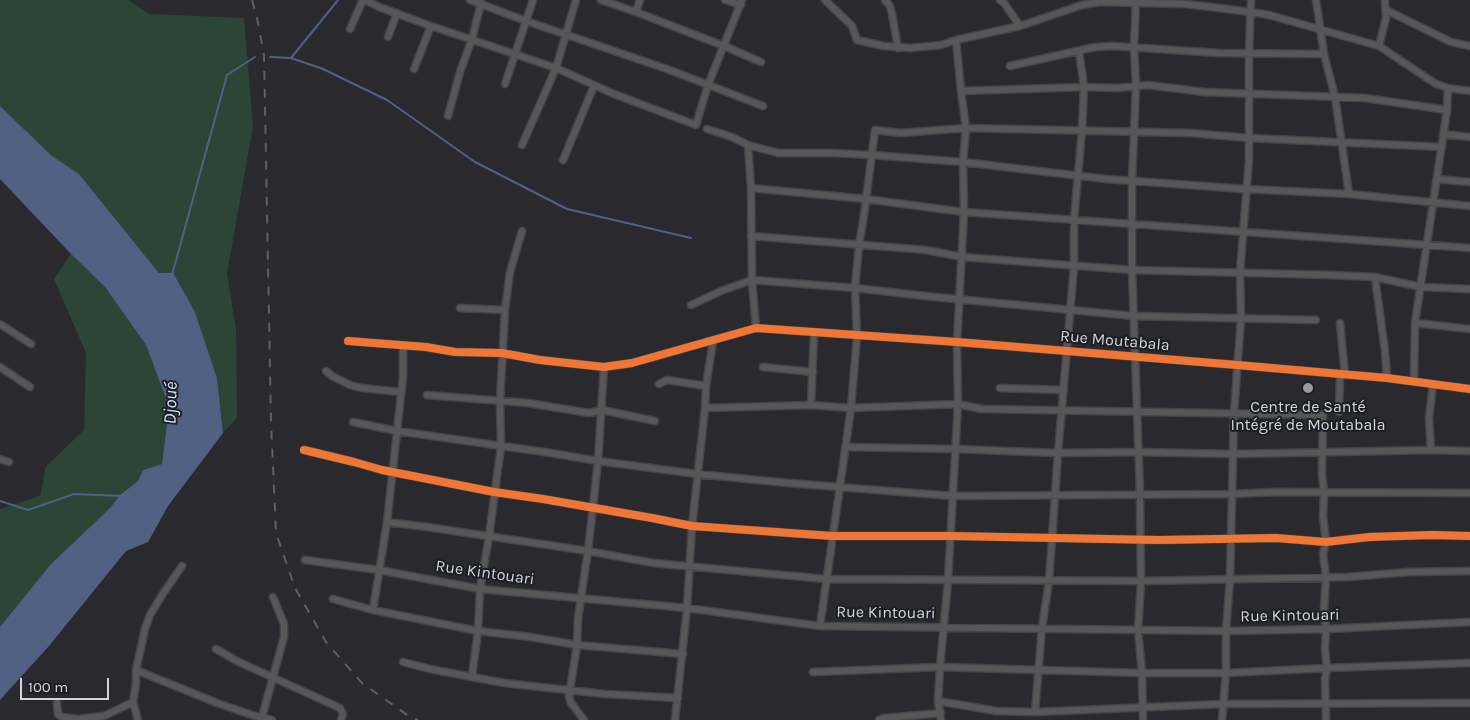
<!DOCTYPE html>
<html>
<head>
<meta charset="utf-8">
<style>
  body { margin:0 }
  #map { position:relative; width:1470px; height:720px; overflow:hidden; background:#29292e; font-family:Karla,sans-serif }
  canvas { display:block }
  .scale { position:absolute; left:20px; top:678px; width:89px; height:22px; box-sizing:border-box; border:2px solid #d4d5da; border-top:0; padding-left:6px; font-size:15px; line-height:18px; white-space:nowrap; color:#d4d5da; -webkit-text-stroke:4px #1d1f26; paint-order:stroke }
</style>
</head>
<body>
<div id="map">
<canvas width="1470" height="720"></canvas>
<div class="scale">100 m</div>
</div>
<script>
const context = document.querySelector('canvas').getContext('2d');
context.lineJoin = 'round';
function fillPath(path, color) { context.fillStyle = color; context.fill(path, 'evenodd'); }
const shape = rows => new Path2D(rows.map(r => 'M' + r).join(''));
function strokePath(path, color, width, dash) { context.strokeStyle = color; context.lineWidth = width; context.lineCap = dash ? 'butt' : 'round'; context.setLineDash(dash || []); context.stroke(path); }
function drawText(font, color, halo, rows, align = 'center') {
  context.font = font + ' Karla,sans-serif'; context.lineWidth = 4; context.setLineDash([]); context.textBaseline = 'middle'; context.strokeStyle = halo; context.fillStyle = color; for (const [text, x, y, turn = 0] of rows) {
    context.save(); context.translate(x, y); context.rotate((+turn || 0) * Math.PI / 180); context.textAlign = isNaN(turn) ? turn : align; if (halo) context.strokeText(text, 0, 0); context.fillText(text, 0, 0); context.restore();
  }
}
fillPath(shape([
  [0,0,128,0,150,14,244,18,253,126,227,274,236,329,237,418,223,433,217,378,195,312,159,273,79,174,52,156,0,106],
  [71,254,105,287,146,345,169,407,162,464,143,470,138,481,120,495,110,508,50,565,0,627,0,509,40,496,46,466,84,430,86,353,54,279]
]), '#2b4637');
fillPath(shape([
  [0,106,52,156,79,174,159,273,173,273,195,312,217,378,223,433,168,506,148,542,126,551,49,646,0,700,0,627,50,565,110,508,120,495,138,481,143,470,162,464,169,407,146,345,105,287,71,254,0,179]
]), '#516183');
strokePath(shape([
  [270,57,291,58,338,0],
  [291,58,323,69,387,100,475,162,567,209,691,238],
  [172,275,227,75,255,57],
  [0,501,28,510,74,494,121,496]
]), '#516183', 2);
const street = shape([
  [365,0,379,7,431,26,556,68,614,94,696,125,708,85,742,0],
  [470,0,526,21,667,69,763,106],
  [601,0,636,12,724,46,761,62],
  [725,0,741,5],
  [825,0,852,26,857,40,884,46,910,48,941,45,956,40,1020,26,1082,5,1100,2,1186,4,1251,12,1269,15,1379,46,1436,84,1448,88,1470,91],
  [885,0,890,6,892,14,898,48],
  [1000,0,1004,3,1020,26],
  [1136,0,1134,47,1136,86,1132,181,1132,270,1140,494,1141,581,1138,630,1142,673,1143,720],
  [1316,0,1324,54,1335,97,1349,194],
  [1386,10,1451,42,1470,46],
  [636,12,640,0],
  [350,29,363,0],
  [388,37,397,13],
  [1379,46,1386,18,1385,0],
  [1010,66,1095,47,1113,46,1219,53,1324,54],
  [414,69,431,26],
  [505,84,533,0],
  [961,91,1084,87,1118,88,1148,85,1204,92,1365,98,1447,110],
  [448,116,460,72,472,39,481,3],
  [707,129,732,137,748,145,778,153,831,153,872,155,963,162,1106,179,1245,189,1349,194,1470,206],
  [1443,134,1470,137],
  [522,145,556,68,576,0],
  [748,145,751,188,752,280,756,328],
  [563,160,594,86],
  [1437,179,1470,182],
  [751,188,866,199,964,212,1470,248],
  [522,231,510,272,505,310,500,401,501,447,489,536,480,589,478,631,472,677,504,683,605,694,678,698],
  [751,236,926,250,962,257,1132,270,1330,275,1375,277,1421,287,1470,289],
  [1375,277,1385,351,1387,378],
  [691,305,721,291,752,280,855,288,935,297,1134,316,1316,320],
  [460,308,505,310],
  [1340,323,1345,375],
  [1415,323,1470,329],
  [0,324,31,344],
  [348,341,426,347,455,352,502,353,540,360,604,367,632,363,756,328,957,342,1237,365,1387,378,1470,389],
  [0,367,30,387],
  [763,367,813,372],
  [326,371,332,376,350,385,362,388,401,392],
  [1414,381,1415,323,1447,110,1448,88],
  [659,384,667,380,706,386],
  [1000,388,1064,390],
  [427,395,528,403,589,413,602,410,655,421],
  [811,405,814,332],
  [705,408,811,405,851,408,958,404,982,409,1323,415,1322,474,1324,492,1323,516,1326,542,1323,554,1326,576,1324,609,1326,629,1325,649,1327,668,1325,680,1326,720],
  [1339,412,1340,375],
  [353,422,397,431,551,453,598,461,697,474,788,483,953,496,1233,494,1275,492,1470,493],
  [846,447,955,449,1058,453,1137,452,1234,454,1431,450,1470,451],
  [304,450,354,462,382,470,494,492,543,499,652,518,692,526,832,536,950,536,1159,540,1276,538,1326,542,1369,537,1432,535,1470,536],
  [1431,450,1429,418,1433,384],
  [0,459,9,462],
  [387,522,427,527,588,551,653,563,826,579,1141,581,1348,577,1408,572,1470,571],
  [305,560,379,570,480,589,687,608,820,626,1226,631,1326,629,1470,622],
  [333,599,373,610,478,631,531,637,577,645,683,654],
  [373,610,387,522,403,377,403,346],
  [820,626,851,408,857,336,855,288,859,245,864,215,875,130,900,133,966,128,1190,133,1249,138,1442,147],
  [216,649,239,662,340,708,343,714,341,720],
  [403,662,430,669,472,677],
  [136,670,217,703,252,715,272,720],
  [813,672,940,667,1142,673,1226,673,1327,668,1470,663],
  [938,701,996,711,1035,712,1223,704,1470,703],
  [57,703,58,714,62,717,78,719,104,716,133,702],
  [1035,712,1042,628,1049,581,1058,453,1074,266,1074,220,1082,130,1084,87,1079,51],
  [262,717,284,637,284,624,273,597],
  [138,720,133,702,136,683,136,670,145,629,150,615,164,592,182,566],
  [584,720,571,703,569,696,577,645,578,618,588,551,598,461,604,367],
  [675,720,687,608,692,526,705,408,706,386,713,341],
  [879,720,884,718,941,713],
  [941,720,938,701,940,667,948,580,958,404,957,342,964,212,963,162,966,128,961,91,956,40],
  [1222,720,1226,673,1226,631,1230,579,1234,413,1241,318,1240,272,1249,160,1249,53,1251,0]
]);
strokePath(street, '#454549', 9);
strokePath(street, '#585758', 6);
strokePath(shape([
  [252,0,257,18,264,55,271,422,276,533,295,588,326,642,362,683,410,717,418,720]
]), '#616064', 2, [9, 9]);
strokePath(shape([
  [348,341,426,347,455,352,502,353,540,360,604,367,632,363,756,328,957,342,1237,365,1387,378,1470,389],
  [304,450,354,462,382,470,494,492,543,499,652,518,692,526,832,536,950,536,1159,540,1276,538,1326,542,1369,537,1432,535,1470,536]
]), '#f07635', 8);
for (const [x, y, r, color] of [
  [1308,388,6,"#98999e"]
]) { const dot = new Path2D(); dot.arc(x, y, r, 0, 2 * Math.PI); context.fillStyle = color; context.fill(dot); strokePath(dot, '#1d1f26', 2); }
drawText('16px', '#d4d5da', '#1d1f26', [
  ["Rue Moutabala",1115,341,5],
  ["Rue Kintouari",485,573,8],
  ["Rue Kintouari",886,613,1],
  ["Rue Kintouari",1290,616,-1]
]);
drawText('16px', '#d4d5da', '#1d1f26', [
  ["Centre de Santé",1308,407],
  ["Intégré de Moutabala",1308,425]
]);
drawText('italic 18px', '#d5e2fa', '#1d1f26', [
  ["Djoué",171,403,-88]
]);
</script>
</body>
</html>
